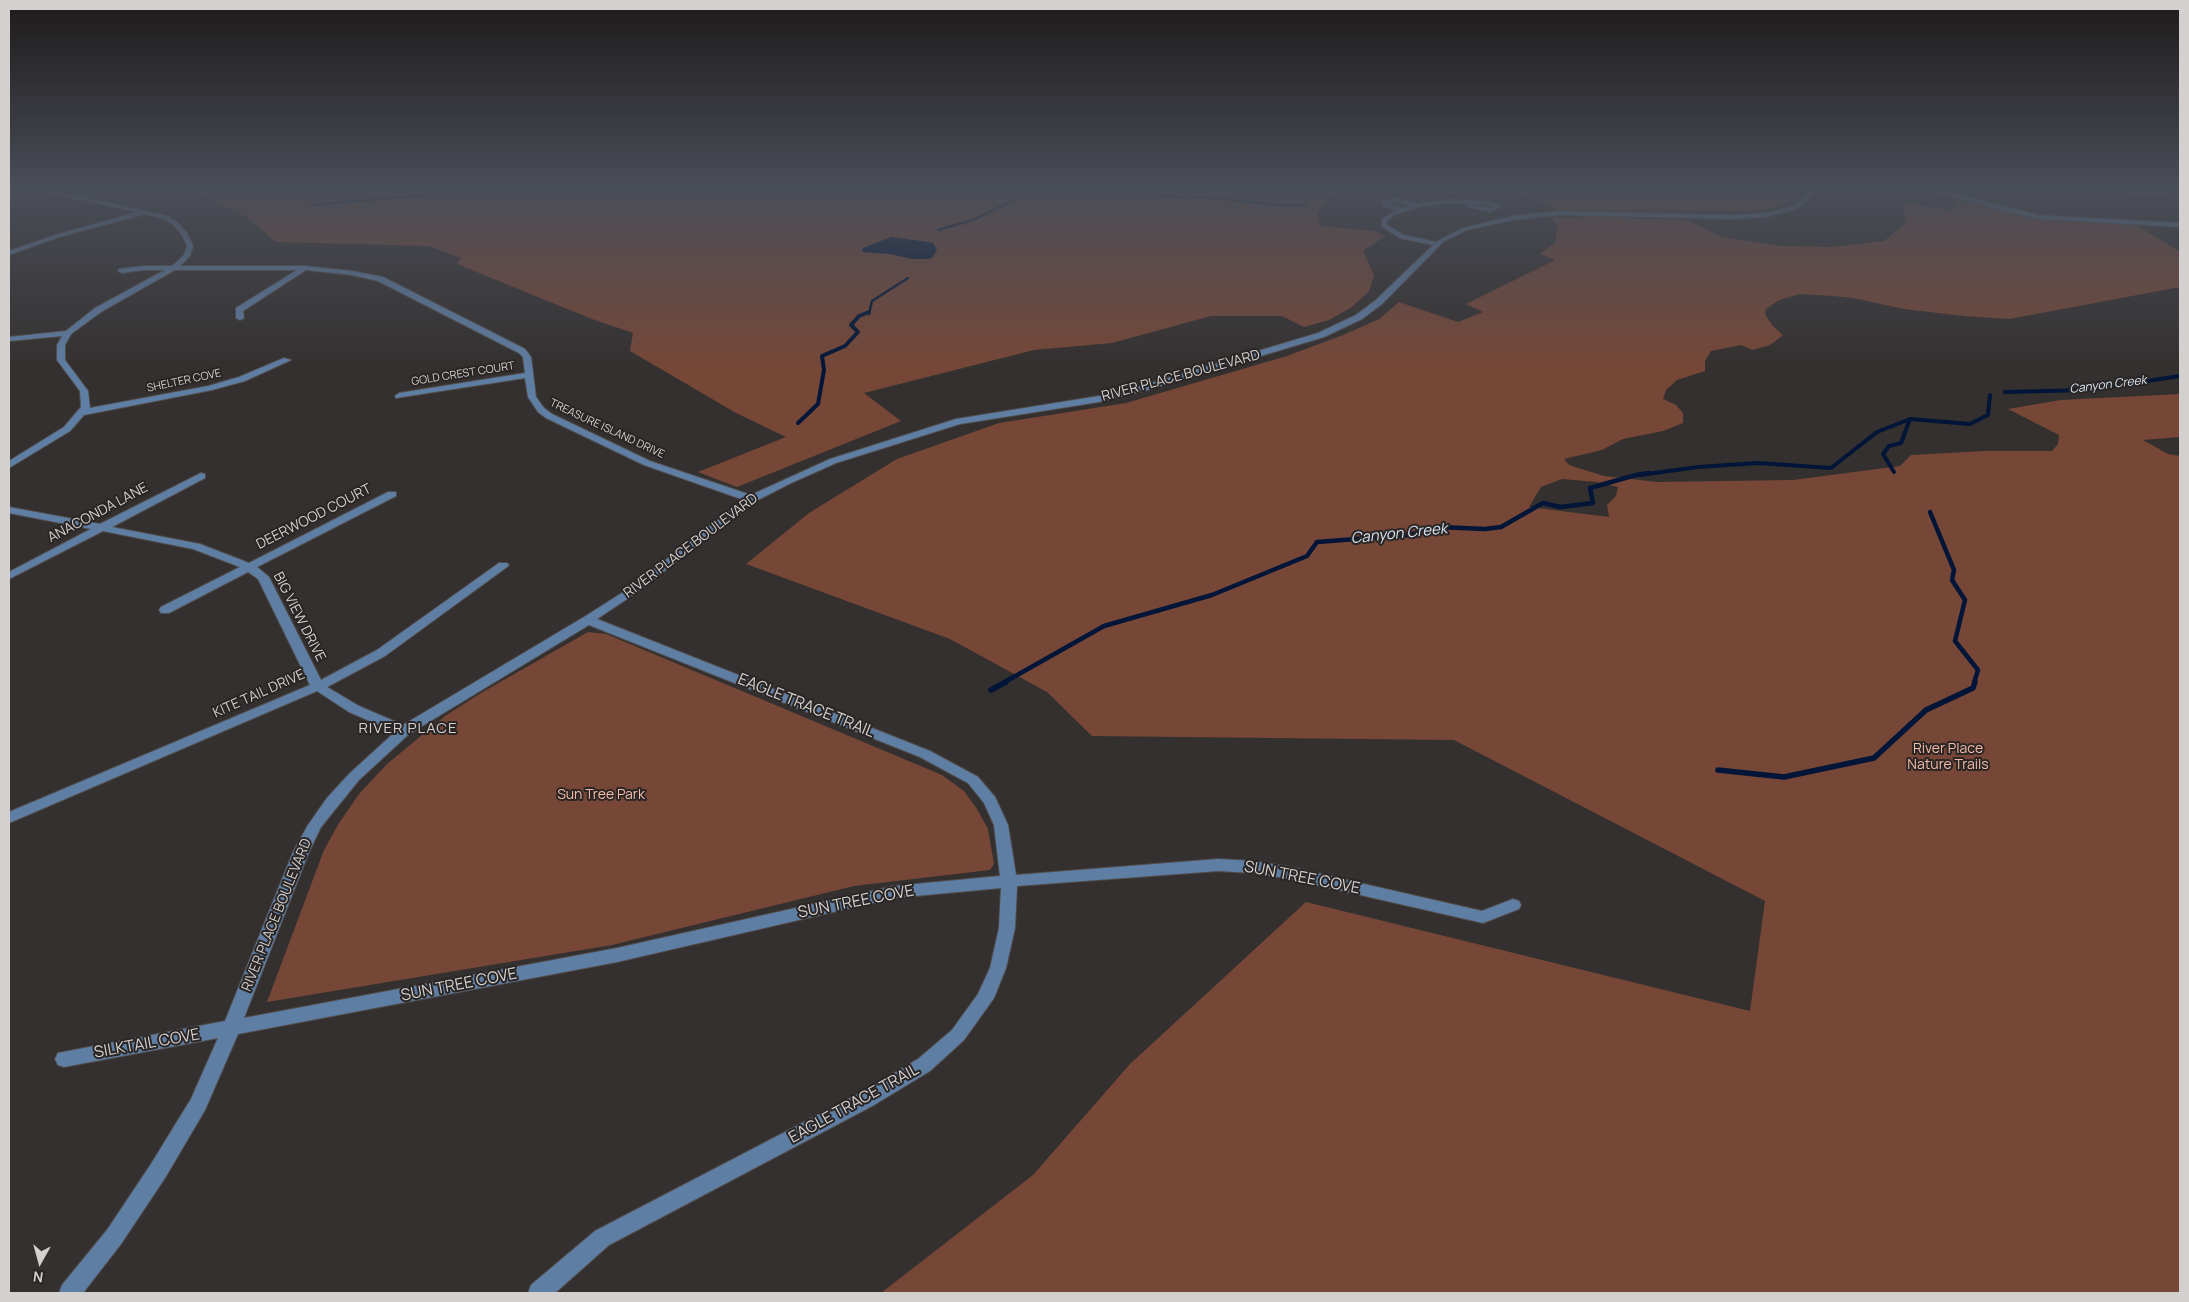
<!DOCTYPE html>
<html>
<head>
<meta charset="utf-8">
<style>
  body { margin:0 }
  #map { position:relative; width:2189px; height:1302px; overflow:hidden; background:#34302f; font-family:Manrope,sans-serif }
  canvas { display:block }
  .frame { position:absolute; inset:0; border:10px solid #d3d0cf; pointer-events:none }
  .north { position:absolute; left:15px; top:1237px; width:50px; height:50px; -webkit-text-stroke:4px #2a2625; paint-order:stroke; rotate:187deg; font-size:14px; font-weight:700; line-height:20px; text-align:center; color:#d3d0cf }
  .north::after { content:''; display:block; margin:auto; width:18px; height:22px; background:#d3d0cf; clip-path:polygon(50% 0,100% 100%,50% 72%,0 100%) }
</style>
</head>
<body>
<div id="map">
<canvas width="2189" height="1302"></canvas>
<div class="frame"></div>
<div class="north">N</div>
</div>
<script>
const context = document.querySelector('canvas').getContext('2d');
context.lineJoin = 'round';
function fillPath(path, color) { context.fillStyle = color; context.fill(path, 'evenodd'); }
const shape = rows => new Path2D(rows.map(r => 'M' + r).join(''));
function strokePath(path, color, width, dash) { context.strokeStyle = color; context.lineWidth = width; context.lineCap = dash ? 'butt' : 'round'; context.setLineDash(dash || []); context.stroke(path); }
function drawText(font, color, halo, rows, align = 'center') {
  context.font = font + ' Manrope,sans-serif'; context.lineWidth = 4; context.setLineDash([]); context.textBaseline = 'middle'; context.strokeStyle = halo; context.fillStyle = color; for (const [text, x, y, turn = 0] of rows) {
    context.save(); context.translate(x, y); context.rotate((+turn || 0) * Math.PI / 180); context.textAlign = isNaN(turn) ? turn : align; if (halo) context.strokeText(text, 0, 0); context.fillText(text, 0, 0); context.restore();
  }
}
fillPath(shape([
  [188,189,1345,189,1326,200,1317,215,1321,226,1374,231,1385,236,1363,251,1374,275,1369,291,1352,307,1329,320,1304,327,1282,316,1211,316,1112,343,1034,350,864,393,901,421,737,487,698,472,786,437,736,413,630,351,633,333,592,319,457,264,461,258,429,246,276,242,247,217],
  [1490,189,1797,189,1787,202,1778,207,1753,211,1559,210,1527,196],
  [2002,189,2081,189,2180,194,2180,197],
  [1903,203,1952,210,1956,203,1972,203,2033,218,2138,226,2180,252,2180,287,2009,319,1964,316,1904,309,1853,298,1832,296,1800,294,1779,300,1766,309,1765,314,1772,325,1783,335,1770,345,1753,350,1741,345,1711,351,1705,361,1705,371,1677,380,1666,390,1663,399,1676,405,1683,413,1683,423,1663,431,1623,439,1602,450,1564,459,1569,465,1604,476,1658,482,1793,480,1900,466,1911,455,1984,451,2052,451,2058,444,2059,435,2008,409,2061,400,2180,394,2180,437,2143,440,2168,454,2180,456,2180,1293,881,1293,1033,1175,1130,1064,1306,902,1750,1011,1765,901,1454,740,1092,736,1047,692,950,639,746,564,809,513,897,459,999,423,1126,403,1287,356,1343,335,1379,319,1399,302,1458,322,1483,312,1466,304,1555,260,1540,254,1555,242,1558,227,1552,218,1592,217,1689,220,1721,237,1781,246,1833,247,1884,241,1906,223],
  [1562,479,1596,482,1618,487,1616,496,1607,505,1609,517,1529,507,1541,487],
  [588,632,606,634,942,775,964,791,977,809,988,829,994,864,990,870,854,886,612,945,267,1002,324,850,339,823,359,794,387,764,445,716,481,693]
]), '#764737');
fillPath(shape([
  [891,237,929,242,933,243,937,250,932,258,927,259,912,259,890,254,862,252,863,248]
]), '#001537');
strokePath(shape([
  [1119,190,1124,190],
  [1134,192,1183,198,1205,197,1279,205,1307,205],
  [311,205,496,189],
  [938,230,973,220,1024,195,1044,189],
  [869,314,872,301,908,278]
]), '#001537', 2.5);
strokePath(shape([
  [2005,392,2088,390,2180,376],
  [798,423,818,404,824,370,822,356,845,346,858,332,851,325,859,316,869,312],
  [1894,472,1883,454,1889,446,1901,443,1910,419],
  [1640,475,1698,467,1758,463,1831,468,1877,432,1910,419,1970,424,1988,415,1990,395]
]), '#001537', 4);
strokePath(shape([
  [1930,512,1954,570,1952,580,1965,600,1955,641,1978,670,1974,683],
  [1003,683,1104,626,1212,595,1307,556,1317,542,1409,535,1439,527,1485,529,1501,527,1543,503,1560,507,1593,503,1590,488,1636,475,1649,473]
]), '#001537', 4.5);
strokePath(shape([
  [991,690,1006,682],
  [1718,770,1784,777,1874,758,1926,710,1973,688,1975,682]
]), '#001537', 5.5);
const minor = shape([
  [16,189,27,189,9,194,9,190,16,189],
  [31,189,42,189,78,196,103,189,113,189,83,197,166,216,177,222,187,233,193,246,190,256,180,266,305,266,352,271,383,277,525,349,531,357,536,397,544,408,552,414,650,461,751,495,830,459,956,419,1099,396,1138,387,1318,333,1356,315,1376,300,1433,245,1400,238,1382,227,1382,219,1396,210,1384,207,1381,201,1397,198,1418,204,1449,199,1476,200,1493,202,1502,207,1489,212,1468,207,1467,204,1449,203,1424,206,1396,214,1387,221,1387,225,1404,235,1436,242,1463,228,1513,216,1559,211,1733,215,1767,213,1794,206,1814,189,1820,189,1798,208,1767,217,1733,219,1559,215,1513,220,1467,230,1444,241,1382,304,1362,319,1324,337,1144,391,1099,402,960,424,836,463,789,484,756,501,633,595,597,619,930,751,978,777,995,797,1008,825,1016,875,1218,859,1254,861,1290,867,1482,911,1513,899,1519,901,1521,905,1519,909,1483,923,1290,879,1254,873,1218,871,1017,886,1015,928,1006,968,994,998,964,1040,930,1071,874,1105,609,1245,555,1293,528,1293,531,1285,595,1231,860,1093,918,1059,952,1030,978,994,990,968,999,928,1001,888,894,898,617,962,238,1034,205,1110,165,1178,121,1244,83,1293,59,1293,62,1285,107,1230,151,1164,191,1099,218,1038,64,1067,58,1065,55,1059,58,1053,225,1021,293,852,308,825,327,798,349,774,395,732,349,712,317,691,9,823,9,812,310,685,258,579,248,572,169,613,161,613,159,610,161,607,240,567,193,549,103,531,9,579,9,572,91,529,9,513,9,507,100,524,201,473,205,474,205,478,112,527,200,544,249,563,388,492,396,492,396,496,257,567,269,577,321,680,377,650,499,563,507,563,509,565,507,567,385,656,327,687,359,706,403,725,584,617,625,591,744,500,644,465,546,418,538,412,528,397,525,378,396,398,395,396,399,393,525,373,523,357,519,353,378,281,352,275,306,270,243,311,244,318,240,320,236,318,236,308,297,270,175,270,101,312,71,334,65,345,65,360,88,391,90,408,208,386,239,377,284,358,291,360,245,381,212,390,84,415,70,431,9,468,9,461,64,427,81,407,80,391,57,360,57,345,62,336,9,341,9,337,66,331,95,308,165,270,143,270,122,273,118,271,119,269,143,266,172,266,184,255,187,246,182,235,173,224,162,218,145,214,59,237,9,255,9,251,55,235,137,212,31,189],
  [1397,202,1411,206,1402,208,1387,203,1397,202],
  [1475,204,1490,205,1494,207,1489,208,1473,205,1475,204],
  [589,625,920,757,968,783,984,803,994,825,1000,876,894,886,617,948,244,1018,309,852,321,827,359,780,409,734,589,625],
  [1927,189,1936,189,2038,215,2180,223,2180,227,2038,219,1995,209,1927,189]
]);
strokePath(minor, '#514d4c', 2);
fillPath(minor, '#5f7ea4');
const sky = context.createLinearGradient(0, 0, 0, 371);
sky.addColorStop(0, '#1d1a1a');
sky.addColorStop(0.51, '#4a4e58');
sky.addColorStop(1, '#4a4e5800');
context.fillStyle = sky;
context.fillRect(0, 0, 2189, 371);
drawText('11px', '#d3d0cf', '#2a2625', [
  ["GOLD CREST COURT",463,374,-9],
  ["SHELTER COVE",184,381,-12],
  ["TREASURE ISLAND DRIVE",607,429,25]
]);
drawText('italic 12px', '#d8e4f3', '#2a2625', [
  ["Canyon Creek",2108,385,-7]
]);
drawText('14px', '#d3d0cf', '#2a2625', [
  ["RIVER PLACE BOULEVARD",1181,376,-15],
  ["ANACONDA LANE",98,513,-28],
  ["DEERWOOD COURT",314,517,-27],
  ["RIVER PLACE BOULEVARD",691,546,-37],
  ["BIG VIEW DRIVE",299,617,63],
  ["KITE TAIL DRIVE",259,694,-24],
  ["RIVER PLACE BOULEVARD",277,915,-68]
]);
drawText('14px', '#f6bba7', '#2a2625', [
  ["River Place",1948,749],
  ["Nature Trails",1948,765],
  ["Sun Tree Park",601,795]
]);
drawText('italic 15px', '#d8e4f3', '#2a2625', [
  ["Canyon Creek",1399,534,-6]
]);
context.letterSpacing = '1px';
drawText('15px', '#d3d0cf', '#2a2625', [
  ["RIVER PLACE",408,729]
]);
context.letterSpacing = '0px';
drawText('16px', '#d3d0cf', '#2a2625', [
  ["EAGLE TRACE TRAIL",806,706,22],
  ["SUN TREE COVE",1302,878,11],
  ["SUN TREE COVE",856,902,-11],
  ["SUN TREE COVE",459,985,-11],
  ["SILKTAIL COVE",147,1044,-10],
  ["EAGLE TRACE TRAIL",854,1104,-29]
]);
</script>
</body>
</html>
